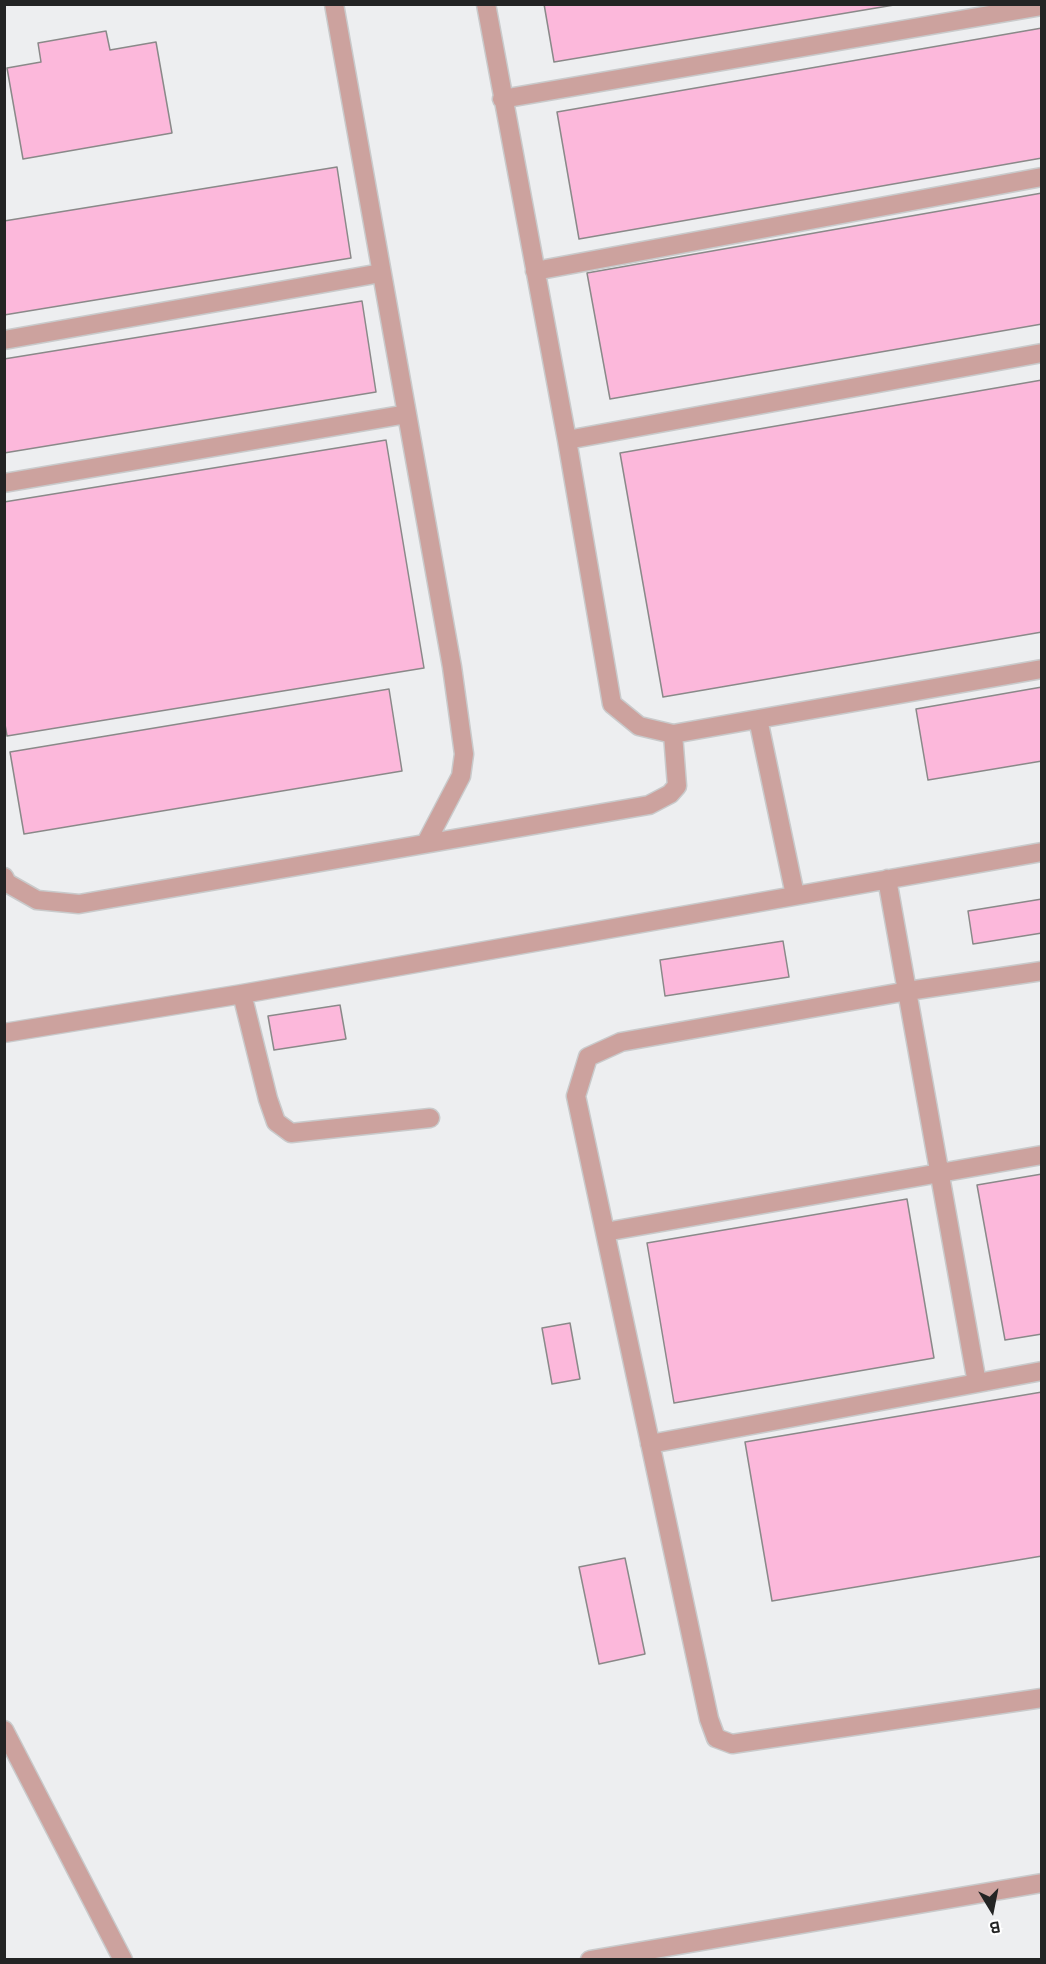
<!DOCTYPE html>
<html>
<head>
<meta charset="utf-8">
<style>
  body { margin:0 }
  #map { position:relative; width:1046px; height:1964px; overflow:hidden; background:#edeef0; font-family:Quicksand,sans-serif }
  canvas { display:block }
  .frame { position:absolute; inset:0; border:6px solid #232424; pointer-events:none }
  .north { position:absolute; left:962px; top:1880px; width:60px; height:60px; -webkit-text-stroke:4px #fff; paint-order:stroke; rotate:170deg; font-size:16px; font-weight:700; line-height:24px; text-align:center; color:#232424 }
  .north::after { content:''; display:block; margin:auto; width:21px; height:27px; background:#232424; clip-path:polygon(50% 0,100% 100%,50% 72%,0 100%) }
</style>
</head>
<body>
<div id="map">
<canvas width="1046" height="1964"></canvas>
<div class="frame"></div>
<div class="north">B</div>
</div>
<script>
const context = document.querySelector('canvas').getContext('2d');
context.lineJoin = 'round';
function fillPath(path, color) { context.fillStyle = color; context.fill(path, 'evenodd'); }
const shape = rows => new Path2D(rows.map(r => 'M' + r).join(''));
function strokePath(path, color, width, dash) { context.strokeStyle = color; context.lineWidth = width; context.lineCap = dash ? 'butt' : 'round'; context.setLineDash(dash || []); context.stroke(path); }
const building = shape([
  [544,4,900,4,554,62,544,4],
  [1042,28,1042,158,579,239,557,112,1042,28],
  [106,31,110,50,156,42,172,133,23,159,7,68,41,62,38,43,106,31],
  [337,167,351,258,4,315,4,221,337,167],
  [1042,193,1042,324,610,399,587,273,1042,193],
  [362,301,376,392,4,453,4,359,362,301],
  [1042,380,1042,632,663,697,620,453,1042,380],
  [386,440,424,668,7,736,4,719,4,502,386,440],
  [1042,687,1042,761,928,780,916,709,1042,687],
  [389,689,402,771,24,834,10,752,389,689],
  [1042,899,1042,933,973,944,968,911,1042,899],
  [783,941,789,977,665,996,660,960,783,941],
  [340,1005,346,1039,274,1050,268,1016,340,1005],
  [1042,1174,1042,1334,1005,1340,977,1185,1042,1174],
  [907,1199,934,1358,674,1403,647,1243,907,1199],
  [570,1323,580,1379,552,1384,542,1328,570,1323],
  [1042,1392,1042,1556,772,1601,745,1442,1042,1392],
  [625,1558,645,1654,599,1664,579,1567,625,1558]
]);
fillPath(building, '#fcb8db');
strokePath(building, '#8a8989', 1.5);
const lane = shape([
  [334,4,452,667,464,754,461,776,426,843],
  [486,4,567,440,612,704,639,726,673,734,758,719],
  [502,99,1042,6],
  [535,271,1042,177],
  [4,340,381,273],
  [567,440,1042,353],
  [4,483,407,414],
  [4,877,7,883,37,900,79,904,649,805,670,794,677,786,673,734],
  [887,879,977,1383],
  [795,895,758,719,1042,669],
  [1042,971,908,991,621,1042,588,1057,576,1096,709,1719,716,1738,732,1744,1042,1698],
  [242,994,268,1099,276,1122,291,1133,430,1118],
  [4,1033,242,994,1042,852],
  [605,1232,1042,1155],
  [650,1444,1042,1371],
  [4,1730,123,1960],
  [590,1960,1042,1883]
]);
strokePath(lane, '#c9cacb', 21);
strokePath(lane, '#cca29e', 18);
</script>
</body>
</html>
